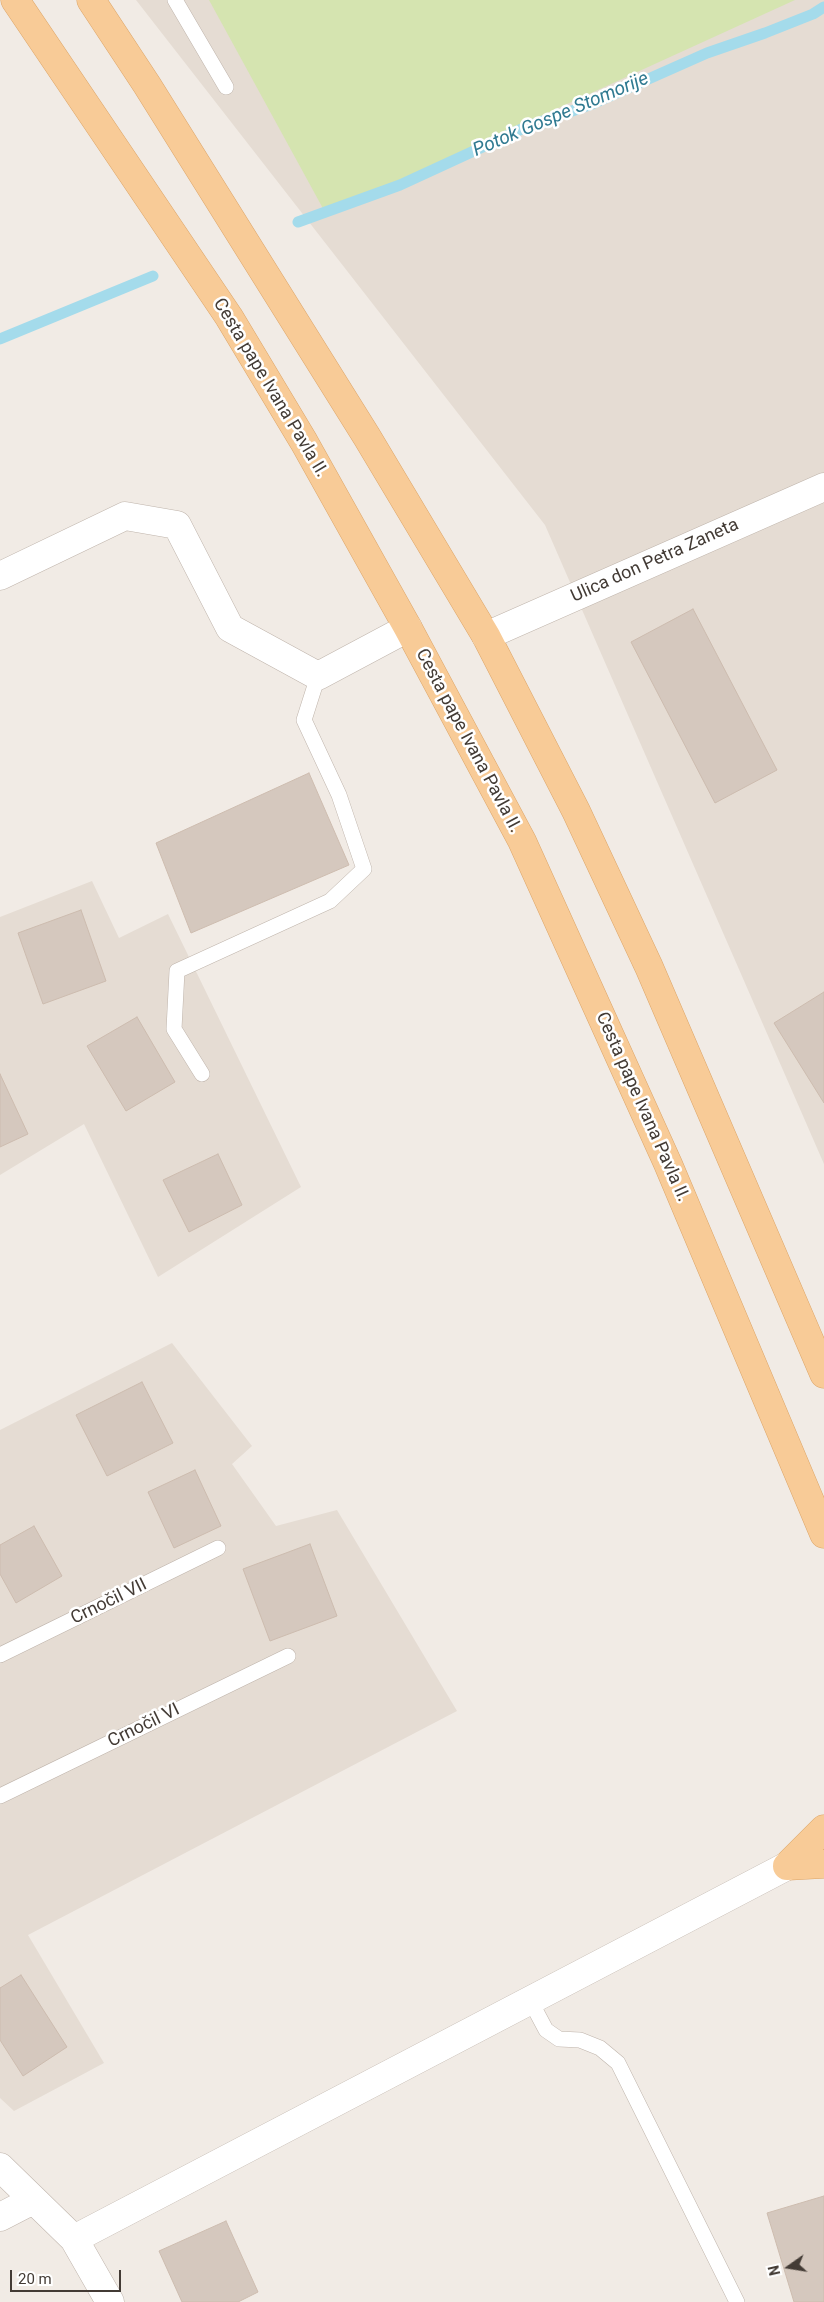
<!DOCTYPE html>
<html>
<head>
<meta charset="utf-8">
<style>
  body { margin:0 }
  #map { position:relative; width:824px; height:2302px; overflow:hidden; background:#f1ebe5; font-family:Roboto,sans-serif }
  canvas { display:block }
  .north { position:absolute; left:764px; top:2242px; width:50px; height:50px; -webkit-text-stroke:4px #fff; paint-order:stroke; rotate:257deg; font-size:14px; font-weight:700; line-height:20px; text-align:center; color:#433b35 }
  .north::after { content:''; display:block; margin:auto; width:18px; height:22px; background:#433b35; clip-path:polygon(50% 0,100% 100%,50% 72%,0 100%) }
  .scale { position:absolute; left:10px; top:2270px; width:111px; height:22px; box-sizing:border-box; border:2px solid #433b35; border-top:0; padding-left:6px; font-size:15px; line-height:18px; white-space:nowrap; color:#433b35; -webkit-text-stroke:4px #fff; paint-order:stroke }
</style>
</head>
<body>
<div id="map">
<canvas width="824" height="2302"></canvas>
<div class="north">N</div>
<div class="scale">20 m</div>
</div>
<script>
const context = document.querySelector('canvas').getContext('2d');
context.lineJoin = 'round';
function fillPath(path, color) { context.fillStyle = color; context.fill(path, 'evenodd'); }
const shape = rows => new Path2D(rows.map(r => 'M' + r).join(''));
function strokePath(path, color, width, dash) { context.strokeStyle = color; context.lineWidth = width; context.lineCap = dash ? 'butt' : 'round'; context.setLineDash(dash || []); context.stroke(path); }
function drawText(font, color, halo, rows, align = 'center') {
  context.font = font + ' Roboto,sans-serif'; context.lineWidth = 5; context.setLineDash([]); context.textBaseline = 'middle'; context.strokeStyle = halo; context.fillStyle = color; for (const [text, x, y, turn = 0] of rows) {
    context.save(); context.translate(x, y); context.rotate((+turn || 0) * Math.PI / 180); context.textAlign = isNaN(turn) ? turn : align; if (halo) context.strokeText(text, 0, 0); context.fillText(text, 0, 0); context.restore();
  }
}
fillPath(shape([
  [136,0,824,0,824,1164,545,525],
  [92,881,119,938,168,914,301,1187,158,1277,84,1124,0,1175,0,917],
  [172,1343,252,1446,232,1464,276,1526,337,1510,457,1711,28,1935,104,2063,14,2111,0,2098,0,1430]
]), '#e5dcd3');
fillPath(shape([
  [209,0,795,0,326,214]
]), '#d5e4b0');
strokePath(shape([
  [298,222,400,185,526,127,592,104,707,53,765,33,813,14,824,7],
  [0,339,153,276]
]), '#a4dbeb', 11);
const building = shape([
  [693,609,777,770,715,803,631,642,693,609],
  [309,773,349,865,191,933,156,843,309,773],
  [81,910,106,981,43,1004,18,933,81,910],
  [824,992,824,1103,774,1023,824,992],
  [137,1017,175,1082,126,1111,87,1046,137,1017],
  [0,1074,28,1134,0,1147,0,1074],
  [218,1154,242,1205,189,1232,163,1180,218,1154],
  [142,1382,173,1443,107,1476,76,1415,142,1382],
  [195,1470,221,1526,174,1548,148,1492,195,1470],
  [34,1526,62,1576,16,1603,0,1574,0,1545,34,1526],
  [310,1544,337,1616,270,1641,243,1569,310,1544],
  [21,1975,67,2047,23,2076,0,2040,0,1988,21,1975],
  [824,2196,824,2302,794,2302,767,2213,824,2196],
  [226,2221,258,2292,238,2302,182,2302,159,2251,226,2221]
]);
fillPath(building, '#d5c8be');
strokePath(building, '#cdbcaf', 1);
const lane = shape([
  [175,0,226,87],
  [202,1074,174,1029,177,971,330,901,364,869,339,795,304,720,318,676],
  [0,1655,218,1548],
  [0,1796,288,1656],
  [530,2000,546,2030,559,2039,580,2040,600,2048,618,2063,737,2302]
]);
const street = shape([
  [0,576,125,516,177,525,230,628,318,676,408,628],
  [486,636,824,487],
  [0,2167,74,2239,110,2302],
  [0,2217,33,2200],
  [74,2239,787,1866]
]);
const primary = shape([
  [15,0,229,317,304,442,408,628,522,841,668,1164,824,1534],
  [91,0,147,85,367,437,486,636,576,811,649,967,824,1374],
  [787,1866,824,1829],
  [787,1866,824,1864]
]);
strokePath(lane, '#bfb4ab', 16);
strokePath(street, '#bfb4ab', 29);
strokePath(primary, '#dca568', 29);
strokePath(lane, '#fff', 15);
strokePath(street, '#fff', 28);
strokePath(primary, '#f8cb97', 28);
drawText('18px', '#433b35', '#fff', [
  ["Cesta pape Ivana Pavla II.",270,388,59],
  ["Ulica don Petra Zaneta",655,561,-24],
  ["Cesta pape Ivana Pavla II.",468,741,62],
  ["Cesta pape Ivana Pavla II.",642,1107,66],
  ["Crnočil VII",109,1602,-26],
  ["Crnočil VI",144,1726,-26]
]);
drawText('italic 19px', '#307a91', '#fff', [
  ["Potok Gospe Stomorije",561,115,-23]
]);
</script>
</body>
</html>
